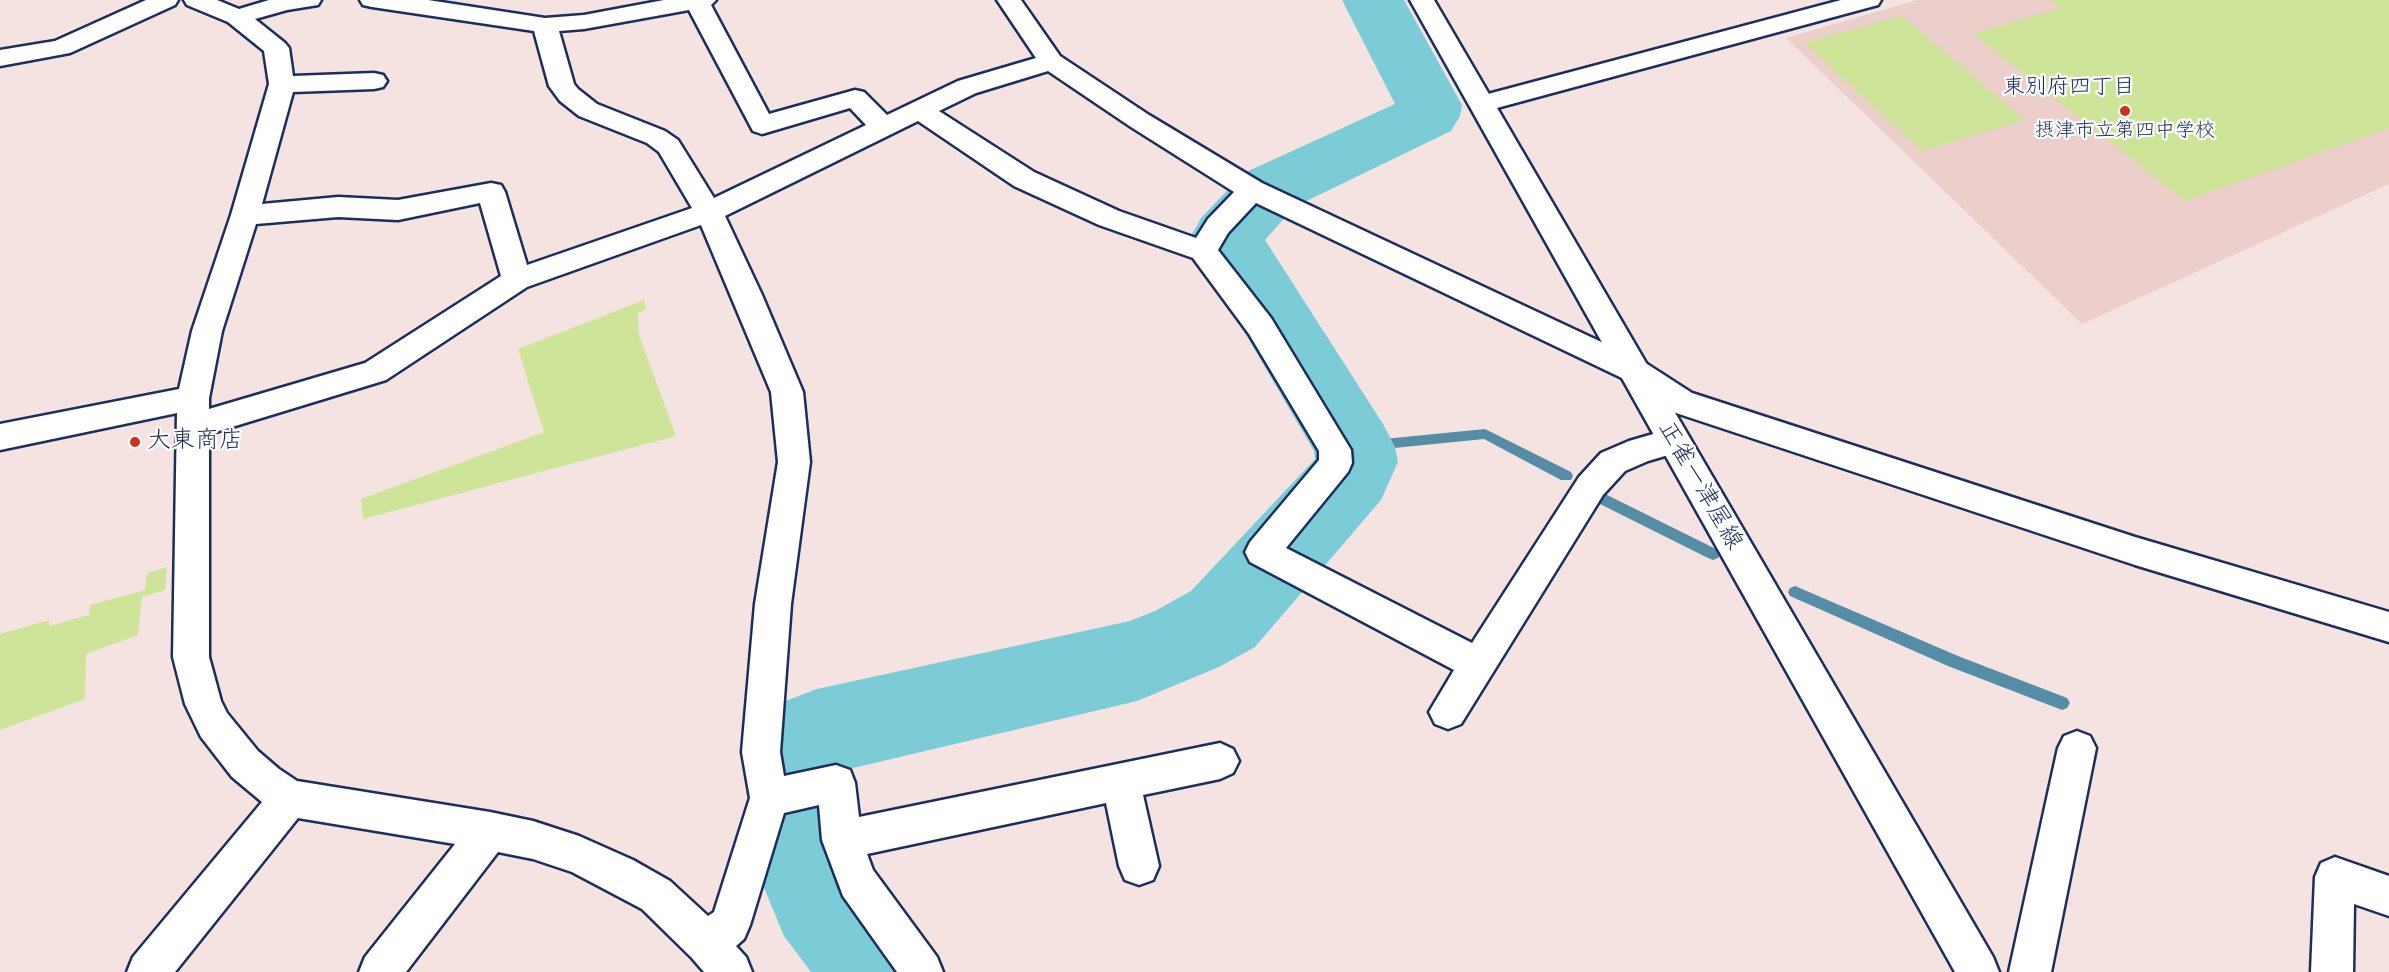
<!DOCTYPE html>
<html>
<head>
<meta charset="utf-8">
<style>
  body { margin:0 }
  canvas { display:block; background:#f4e3e0 }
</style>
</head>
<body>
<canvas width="2389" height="972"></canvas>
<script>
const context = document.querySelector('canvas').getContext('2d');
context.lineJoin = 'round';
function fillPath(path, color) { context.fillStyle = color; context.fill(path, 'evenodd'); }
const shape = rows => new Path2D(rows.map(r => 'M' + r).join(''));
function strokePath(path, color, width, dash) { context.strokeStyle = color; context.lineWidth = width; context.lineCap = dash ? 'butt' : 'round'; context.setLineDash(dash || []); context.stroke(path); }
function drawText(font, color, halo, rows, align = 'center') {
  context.font = font + ' Mynerve,"Klee One",sans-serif'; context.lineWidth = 4.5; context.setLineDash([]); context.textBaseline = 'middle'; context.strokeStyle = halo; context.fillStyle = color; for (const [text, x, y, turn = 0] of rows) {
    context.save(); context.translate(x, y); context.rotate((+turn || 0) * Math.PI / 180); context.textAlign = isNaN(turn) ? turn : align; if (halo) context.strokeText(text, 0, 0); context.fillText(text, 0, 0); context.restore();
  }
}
fillPath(shape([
  [1917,0,2389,0,2389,184,2082,324,1786,38]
]), '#eccfca');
fillPath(shape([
  [2050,0,2389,0,2389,128,2185,201,1973,34,2060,8],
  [1902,16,2025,120,1922,151,1804,43],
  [644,300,646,309,638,313,639,335,676,436,363,519,361,499,544,432,518,349],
  [167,567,165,590,142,597,138,635,86,654,85,699,0,730,0,634,49,620,49,626,89,615,90,605,145,590,147,573]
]), '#cee499');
fillPath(shape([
  [1485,429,1571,472,1573,476,1571,480,1561,480,1484,439,1354,452,1349,451,1347,447,1349,443,1354,442,1485,429],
  [1601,492,1718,550,1720,554,1718,558,1713,560,1708,558,1596,502,1594,498,1596,494,1601,492],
  [1795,586,1958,656,2067,698,2070,703,2067,708,2062,710,1948,666,1790,596,1788,592,1790,588,1795,586]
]), '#558da7');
fillPath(shape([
  [1342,0,1404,0,1462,105,1460,116,1451,131,1294,207,1265,240,1383,424,1395,447,1398,462,1381,500,1255,647,1219,667,1137,701,849,769,861,869,915,934,930,972,811,972,784,936,760,878,751,748,765,717,783,702,817,689,1130,621,1155,611,1191,591,1315,459,1314,451,1194,246,1191,236,1201,218,1244,173,1395,104,1342,0]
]), '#7cccd8');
const minor = shape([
  [146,0,178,0,175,5,70,53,0,66,0,50,55,41,146,0],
  [184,0,217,0,239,9,269,0,321,0,318,5,287,10,255,19,285,43,289,48,293,76,374,73,383,75,387,81,383,87,374,89,293,92,262,204,338,197,398,200,491,183,501,185,505,192,527,265,692,208,659,152,647,143,579,116,560,101,549,86,534,31,372,7,363,5,360,0,428,0,545,18,584,15,664,0,716,0,711,5,769,114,855,90,864,92,887,115,958,81,1036,58,997,0,1021,0,1060,56,1149,115,1262,183,1644,362,1692,393,2135,537,2389,612,2389,642,2135,565,1670,411,1622,378,1256,203,1228,233,1218,250,1271,318,1351,450,1352,463,1348,472,1286,548,1472,643,1579,477,1601,453,1629,441,1674,428,1685,432,1690,441,1685,450,1648,461,1625,471,1603,495,1461,724,1448,729,1435,724,1429,712,1454,670,1250,562,1245,552,1250,542,1319,460,1319,451,1249,334,1193,258,1099,225,1014,186,918,121,725,216,762,295,803,392,810,462,791,604,780,752,784,776,836,765,850,770,855,783,859,817,1220,743,1233,749,1239,761,1233,773,1220,779,1143,795,1159,866,1153,880,1139,885,1125,880,1119,866,1106,803,867,854,873,870,937,957,943,972,897,972,843,896,822,840,819,805,784,813,750,925,744,939,736,946,746,957,752,972,704,972,692,958,642,909,572,872,533,859,498,852,406,972,359,972,365,957,455,844,298,818,175,972,127,972,133,957,262,802,232,777,201,737,185,704,173,657,177,413,0,450,0,424,179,389,192,331,231,215,269,84,264,51,228,22,187,5,184,0],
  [689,10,753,131,762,134,850,108,866,125,714,198,678,140,665,131,597,104,578,89,574,84,559,31,584,29,689,10],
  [1048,71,1131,127,1234,192,1208,219,1196,238,1119,211,1034,172,939,111,976,93,1048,71],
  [480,203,501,276,365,363,209,409,209,398,222,331,256,224,338,217,398,220,480,203],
  [701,225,771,392,778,462,755,604,742,752,750,798,714,912,708,916,670,881,633,860,579,836,533,821,490,812,297,781,279,769,258,751,227,713,221,701,209,657,209,434,386,380,527,287,701,225],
  [1841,0,1881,0,1878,5,1482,112,1473,110,1469,104,1473,98,1841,0],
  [2077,731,2090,736,2096,748,2051,972,2009,972,2058,748,2064,736,2077,731],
  [2335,857,2389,876,2389,916,2354,904,2353,972,2311,972,2315,877,2321,863,2335,857]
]);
const major = shape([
  [1410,0,1434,0,1993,957,1999,972,1955,972,1410,0]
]);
strokePath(minor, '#1b2f5e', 5);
strokePath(major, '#1b2f5e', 5);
fillPath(minor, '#fff');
fillPath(major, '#fff');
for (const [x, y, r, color] of [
  [2125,111,6,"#c8321e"],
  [135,442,6,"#c8321e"]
]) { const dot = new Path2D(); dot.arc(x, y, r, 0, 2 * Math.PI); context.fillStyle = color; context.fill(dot); strokePath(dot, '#fff', 2); }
drawText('20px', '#1b2f5e', '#fff', [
  ["摂津市立第四中学校",2125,132]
]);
drawText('22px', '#1b2f5e', '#fff', [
  ["東別府四丁目",2069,88]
]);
drawText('24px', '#1b2f5e', '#fff', [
  ["大東商店",147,442]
], 'left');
drawText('24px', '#1b2f5e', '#fff', [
  ["正雀一津屋線",1699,486,60]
]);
</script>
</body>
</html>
